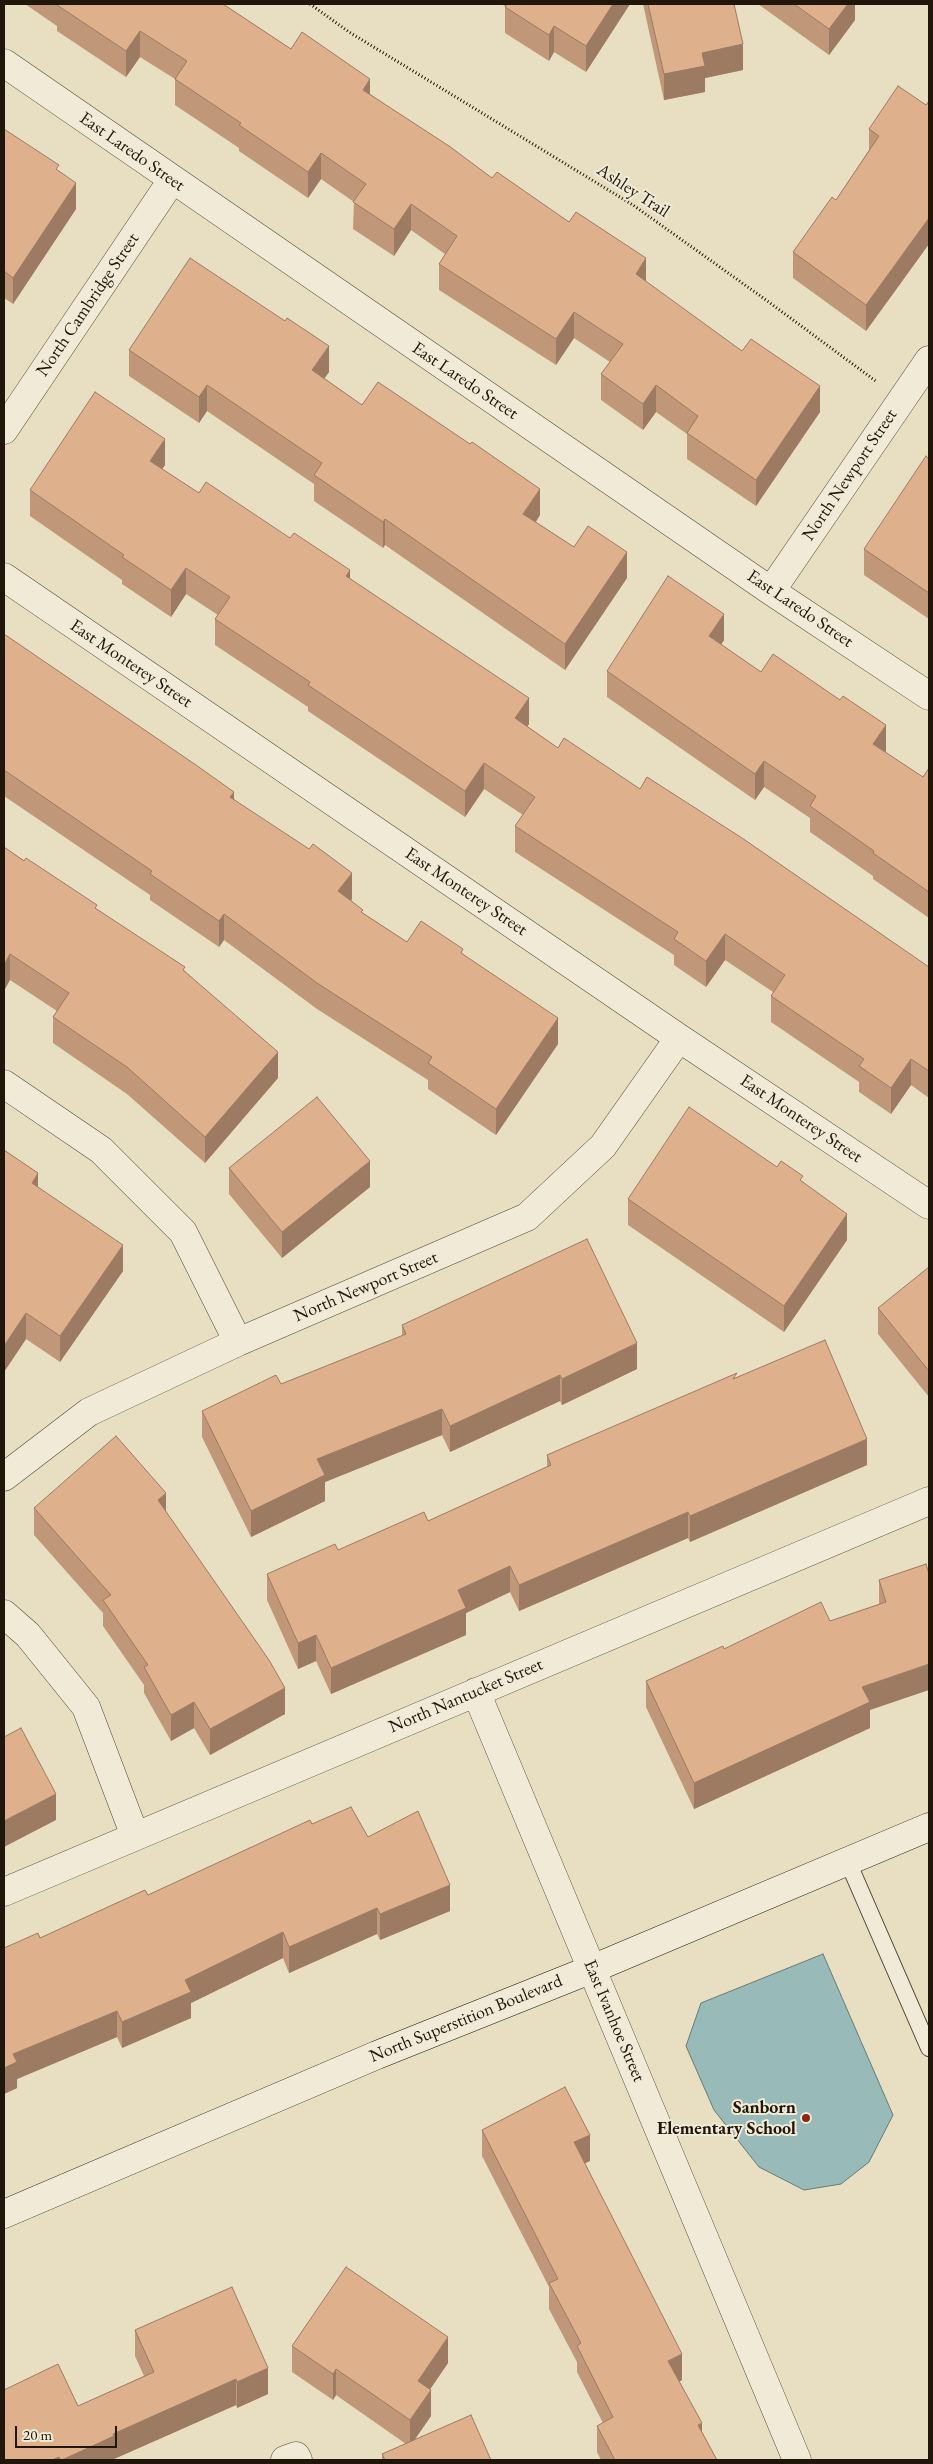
<!DOCTYPE html>
<html>
<head>
<meta charset="utf-8">
<style>
  body { margin:0 }
  #map { position:relative; width:933px; height:2464px; overflow:hidden; background:#e8dfc2; font-family:"EB Garamond",serif }
  canvas { display:block }
  .frame { position:absolute; inset:0; border:5px solid #20160a; pointer-events:none }
  .scale { position:absolute; left:15px; top:2426px; width:102px; height:22px; box-sizing:border-box; border:2px solid #20160a; border-top:0; padding-left:6px; font-size:15px; line-height:18px; white-space:nowrap; color:#20160a; -webkit-text-stroke:4px #f0ead7; paint-order:stroke }
</style>
</head>
<body>
<div id="map">
<canvas width="933" height="2464"></canvas>
<div class="frame"></div>
<div class="scale">20 m</div>
</div>
<script>
const context = document.querySelector('canvas').getContext('2d');
context.lineJoin = 'round';
function fillPath(path, color) { context.fillStyle = color; context.fill(path, 'evenodd'); }
const shape = rows => new Path2D(rows.map(r => 'M' + r).join(''));
function strokePath(path, color, width, dash) { context.strokeStyle = color; context.lineWidth = width; context.lineCap = dash ? 'butt' : 'round'; context.setLineDash(dash || []); context.stroke(path); }
function drawText(font, color, halo, rows, align = 'center') {
  context.font = font + ' "EB Garamond",serif'; context.lineWidth = 4; context.setLineDash([]); context.textBaseline = 'middle'; context.strokeStyle = halo; context.fillStyle = color; for (const [text, x, y, turn = 0] of rows) {
    context.save(); context.translate(x, y); context.rotate((+turn || 0) * Math.PI / 180); context.textAlign = isNaN(turn) ? turn : align; if (halo) context.strokeText(text, 0, 0); context.fillText(text, 0, 0); context.restore();
  }
}
const water = shape([
  [823,1954,893,2115,869,2162,841,2184,804,2190,759,2167,714,2110,686,2046,701,2003,823,1954]
]);
fillPath(water, '#98bbba');
strokePath(water, '#687974', 1);
const lane = shape([
  [848,1862,929,2048]
]);
const street = shape([
  [4,63,771,591,929,696],
  [4,430,172,180],
  [4,577,679,1038,929,1205],
  [771,591,929,360],
  [4,1084,101,1150,183,1232,238,1342],
  [4,1477,89,1412,238,1342,527,1217,603,1146,679,1038],
  [4,1614,28,1635,86,1707,135,1836],
  [476,1692,797,2460],
  [4,1892,929,1501],
  [285,2460,296,2456,298,2460]
]);
const secondary = shape([
  [4,2214,377,2055,592,1969,929,1827]
]);
strokePath(lane, '#524838', 18);
strokePath(street, '#524838', 29);
strokePath(secondary, '#20160a', 29);
strokePath(shape([
  [310,4,349,32,633,205,766,300,877,382]
]), '#20160a', 3, [1, 2.5]);
strokePath(lane, '#f0ead7', 16);
strokePath(street, '#f0ead7', 28);
strokePath(secondary, '#f0ead7', 28);
fillPath(shape([
  [25,4,223,4,291,49,370,94,492,178,646,282,820,412,756,506,687,459,687,434,656,412,643,430,601,400,601,374,610,362,574,338,556,365,439,290,439,264,445,254,411,230,394,256,353,229,354,202,321,179,308,198,239,151,239,148,175,105,175,79,140,57,126,77,57,31,57,26],
  [501,4,630,4,586,72,554,52,549,61,505,33,505,6],
  [643,4,734,4,743,70,705,78,705,92,664,100],
  [758,4,855,4,855,20,829,55],
  [929,101,929,244,866,331,793,278,793,252,836,200,869,150,869,129,926,105],
  [4,129,59,172,76,209,13,304,4,298],
  [129,350,329,372,324,378,362,405,540,515,536,522,574,547,627,578,565,670,385,545,383,548,314,501,314,484,207,411,199,423,129,376],
  [929,459,929,619,864,575,864,549],
  [165,465,162,469,199,493,350,578,529,724,527,726,558,748,640,789,929,967,929,1098,911,1085,891,1114,859,1092,859,1082,771,1022,771,996,773,992,725,960,706,987,674,965,674,955,515,852,515,826,523,815,484,789,465,817,308,711,308,707,215,645,215,619,218,615,186,594,171,617,122,584,122,580,30,516,30,490],
  [4,634,234,799,352,899,351,900,363,913,407,942,463,954,558,1044,496,1135,428,1089,428,1080,317,1009,224,940,219,947,150,900,150,895,4,796],
  [724,640,721,645,761,672,886,751,885,752,923,777,929,768,929,918,873,879,873,876,810,832,810,818,764,787,755,800,607,697,607,671],
  [4,847,97,909,185,971,278,1078,205,1163,127,1094,53,1043,53,1017,57,1011,10,980],
  [777,1167,803,1182,847,1240,784,1332,628,1225,628,1199],
  [229,1168,370,1187,282,1258,229,1194],
  [38,1187,123,1271,60,1362,26,1339,4,1372],
  [929,1267,929,1397,878,1334,878,1308],
  [402,1325,637,1369,562,1405,560,1401,450,1452,442,1435,325,1482,325,1501,251,1537,202,1437,202,1411,281,1384,402,1336],
  [737,1377,867,1465,690,1542,688,1538,519,1611,510,1592,466,1613,466,1635,331,1694,316,1661,298,1669,267,1600,267,1574,338,1550,428,1521,547,1467,547,1455],
  [34,1508,166,1511,285,1714,210,1755,194,1728,171,1741,144,1693,144,1685,103,1626,103,1613,34,1535],
  [926,1564,870,1710,870,1728,694,1809,646,1707,646,1681,724,1649,830,1621,879,1604,879,1580],
  [312,1824,368,1837,450,1911,380,1940,377,1934,289,1973,283,1958,191,2003,191,2018,122,2048,117,2037,17,2079,17,2088,4,2094,4,1948,40,1938,148,1895],
  [482,2130,590,2161,585,2163,682,2380,679,2382,702,2432,717,2460,601,2460,597,2452,597,2426,603,2423,577,2372,577,2362,549,2309,549,2287,482,2156],
  [135,2330,268,2394,237,2408,236,2405,114,2459,114,2460,4,2460,78,2406,144,2376,135,2356],
  [292,2346,448,2363,430,2389,431,2416,414,2441,491,2460,382,2460,382,2454,406,2444,336,2395,333,2400,292,2372]
]), '#c09778');
fillPath(shape([
  [613,4,630,4,586,72,586,46],
  [848,4,855,4,855,20,829,55,829,29],
  [554,26,554,52,549,61,549,35],
  [140,31,140,57,126,77,126,51],
  [743,44,743,70,705,78,705,92,664,100,664,74,702,53],
  [370,79,370,105,363,90],
  [321,153,321,179,308,198,308,172],
  [76,183,76,209,13,304,13,278],
  [411,204,411,230,394,256,394,229],
  [929,218,929,244,866,331,866,305],
  [646,258,646,284,636,274],
  [574,312,574,338,556,365,556,339],
  [329,346,329,372,312,396,312,370],
  [207,385,207,411,199,423,199,397],
  [656,385,656,412,643,430,643,404],
  [820,386,820,412,756,506,756,480],
  [165,439,165,465,150,487,150,461],
  [540,489,540,515,523,540,523,514],
  [385,519,385,545,383,548,383,522],
  [627,552,627,578,565,670,565,644],
  [186,568,186,594,171,617,171,590],
  [350,570,350,596,346,576],
  [724,614,724,640,709,662,709,636],
  [529,698,529,724,515,744,515,718],
  [886,725,886,751,873,770,873,744],
  [764,761,764,787,755,800,755,774],
  [484,763,484,789,465,817,465,791],
  [234,792,234,818,230,797],
  [352,873,352,899,338,917,338,891],
  [224,914,224,940,219,947,219,921],
  [725,934,725,960,706,987,706,961],
  [10,954,10,980,4,991,4,965],
  [558,1018,558,1044,496,1135,496,1109],
  [278,1052,278,1078,205,1163,205,1137],
  [911,1059,911,1085,891,1114,891,1088],
  [370,1161,370,1187,282,1258,282,1232],
  [38,1173,38,1200,32,1183],
  [847,1214,847,1240,784,1332,784,1306],
  [123,1245,123,1271,60,1362,60,1336],
  [26,1313,26,1339,4,1372,4,1346],
  [637,1343,637,1369,562,1405,562,1379],
  [560,1375,560,1401,450,1452,450,1426],
  [442,1409,442,1435,325,1482,325,1501,251,1537,251,1511,317,1459],
  [867,1439,867,1465,690,1542,690,1516],
  [166,1493,166,1519,158,1500],
  [688,1512,688,1538,519,1611,519,1585],
  [510,1566,510,1592,466,1613,466,1635,331,1694,331,1668,458,1590],
  [316,1635,316,1661,298,1669,298,1643],
  [929,1664,929,1690,870,1710,870,1728,694,1809,694,1783,862,1687],
  [285,1688,285,1714,210,1755,210,1729],
  [194,1702,194,1728,171,1741,171,1715],
  [56,1794,56,1820,4,1847,4,1821],
  [450,1885,450,1911,380,1940,380,1914],
  [377,1908,377,1934,289,1973,289,1947],
  [283,1932,283,1958,191,2003,191,2018,122,2048,122,2022,185,1980],
  [117,2011,117,2037,17,2079,17,2088,4,2094,4,2068,13,2054],
  [590,2135,590,2161,574,2168,574,2142],
  [448,2337,448,2363,418,2407,418,2381],
  [682,2354,682,2380,668,2387,668,2361],
  [268,2368,268,2394,237,2408,237,2382],
  [336,2369,336,2395,333,2400,333,2374],
  [236,2379,236,2405,114,2459,114,2460,62,2460,113,2434],
  [431,2390,431,2416,410,2446,410,2420],
  [702,2423,702,2449,698,2425],
  [59,2457,59,2460,52,2460]
]), '#9c7b62');
const building = shape([
  [57,4,223,4,291,49,302,32,370,79,363,90,449,146,492,178,497,172,569,222,576,212,646,258,636,274,742,351,751,339,820,386,756,480,687,433,698,416,656,385,643,404,601,374,623,344,574,312,556,339,439,264,457,236,411,204,394,229,353,202,366,184,321,153,308,172,239,125,241,123,175,79,187,61,140,31,126,51,57,5,57,4],
  [507,4,613,4,586,46,554,26,549,35,505,7,507,4],
  [648,4,734,4,743,44,702,53,705,66,664,74,648,4],
  [794,4,848,4,829,29,794,4],
  [898,86,926,105,929,101,929,218,866,305,793,252,832,197,836,200,879,136,869,129,898,86],
  [4,129,59,165,56,169,76,183,13,278,4,271,4,129],
  [190,258,285,321,287,318,329,346,312,370,362,405,378,382,470,444,472,442,540,489,523,514,574,547,588,526,627,552,565,644,385,519,383,522,314,475,322,463,207,385,199,397,129,350,190,258],
  [95,392,165,439,150,461,199,493,206,482,290,538,294,533,350,570,346,576,529,698,515,718,558,748,564,738,640,789,647,777,742,838,929,967,929,1071,911,1059,891,1088,859,1066,864,1059,771,996,785,975,725,934,706,961,674,939,678,932,515,826,535,797,484,763,465,791,308,685,310,682,215,619,230,597,186,568,171,590,122,557,124,555,30,490,95,392],
  [926,456,929,459,929,593,864,549,926,456],
  [668,576,724,614,709,636,761,672,773,654,840,700,843,696,886,725,873,744,923,777,929,768,929,892,873,853,874,851,810,806,816,796,764,761,755,774,607,671,668,576],
  [4,634,196,765,234,792,230,797,309,849,313,844,352,873,338,891,363,910,361,912,407,942,421,921,463,949,461,953,558,1018,496,1109,428,1063,432,1057,317,983,224,914,219,921,150,874,152,871,4,770,4,634],
  [4,847,24,861,26,858,97,905,95,908,185,967,183,970,278,1052,205,1137,127,1067,53,1017,69,993,10,954,4,965,4,847],
  [317,1097,370,1161,282,1232,229,1168,317,1097],
  [689,1107,777,1167,781,1161,803,1176,800,1180,847,1214,784,1306,628,1199,689,1107],
  [4,1150,38,1173,32,1183,123,1245,60,1336,26,1313,4,1346,4,1150],
  [587,1239,637,1343,562,1379,560,1375,450,1426,442,1409,317,1459,325,1475,251,1511,202,1411,276,1375,281,1384,406,1334,402,1325,587,1239],
  [929,1267,929,1371,878,1308,929,1267],
  [825,1340,867,1439,690,1516,688,1512,519,1585,510,1566,458,1590,466,1608,331,1668,316,1635,298,1643,267,1574,335,1544,338,1550,424,1512,428,1521,551,1465,547,1455,737,1373,733,1379,825,1340],
  [116,1436,166,1493,158,1500,269,1660,285,1688,210,1729,194,1702,171,1715,144,1667,148,1665,103,1600,111,1595,34,1508,116,1436],
  [926,1564,929,1574,929,1664,862,1687,870,1702,694,1783,646,1681,723,1646,724,1649,821,1602,830,1621,886,1602,879,1580,926,1564],
  [21,1728,56,1794,4,1821,4,1737,21,1728],
  [351,1807,368,1837,418,1811,450,1885,380,1914,377,1908,289,1947,283,1932,185,1980,191,1992,122,2022,117,2011,13,2054,17,2062,4,2068,4,1948,38,1933,40,1938,145,1890,148,1895,310,1820,312,1824,351,1807],
  [565,2087,590,2135,574,2142,682,2354,668,2361,702,2423,698,2425,717,2460,615,2460,597,2426,613,2417,577,2346,581,2343,549,2283,558,2279,482,2130,565,2087],
  [346,2267,448,2337,418,2381,431,2390,410,2420,336,2369,333,2374,292,2346,346,2267],
  [232,2287,268,2368,237,2382,236,2379,113,2434,114,2436,62,2460,61,2460,59,2457,52,2460,4,2460,4,2390,58,2364,78,2406,154,2372,135,2330,232,2287],
  [471,2415,491,2460,385,2460,382,2454,471,2415]
]);
fillPath(building, '#dfb08c');
strokePath(building, '#9c7b62', 1);
for (const [x, y, r, color] of [
  [806,2118,5,"#8f2418"]
]) { const dot = new Path2D(); dot.arc(x, y, r, 0, 2 * Math.PI); context.fillStyle = color; context.fill(dot); strokePath(dot, '#f0ead7', 2); }
drawText('18px', '#20160a', '#f0ead7', [
  ["East Laredo Street",132,152,35],
  ["Ashley Trail",633,191,33],
  ["North Cambridge Street",88,305,-56],
  ["East Laredo Street",465,381,34],
  ["North Newport Street",850,475,-56],
  ["East Laredo Street",800,609,34],
  ["East Monterey Street",131,664,34],
  ["East Monterey Street",466,892,34],
  ["East Monterey Street",801,1119,34],
  ["North Newport Street",366,1287,-23],
  ["North Nantucket Street",466,1696,-23],
  ["North Superstition Boulevard",466,2019,-22],
  ["East Ivanhoe Street",614,2021,67]
]);
drawText('bold 18px', '#20160a', '#f0ead7', [
  ["Sanborn",796,2108],
  ["Elementary School",796,2129]
], 'right');
</script>
</body>
</html>
